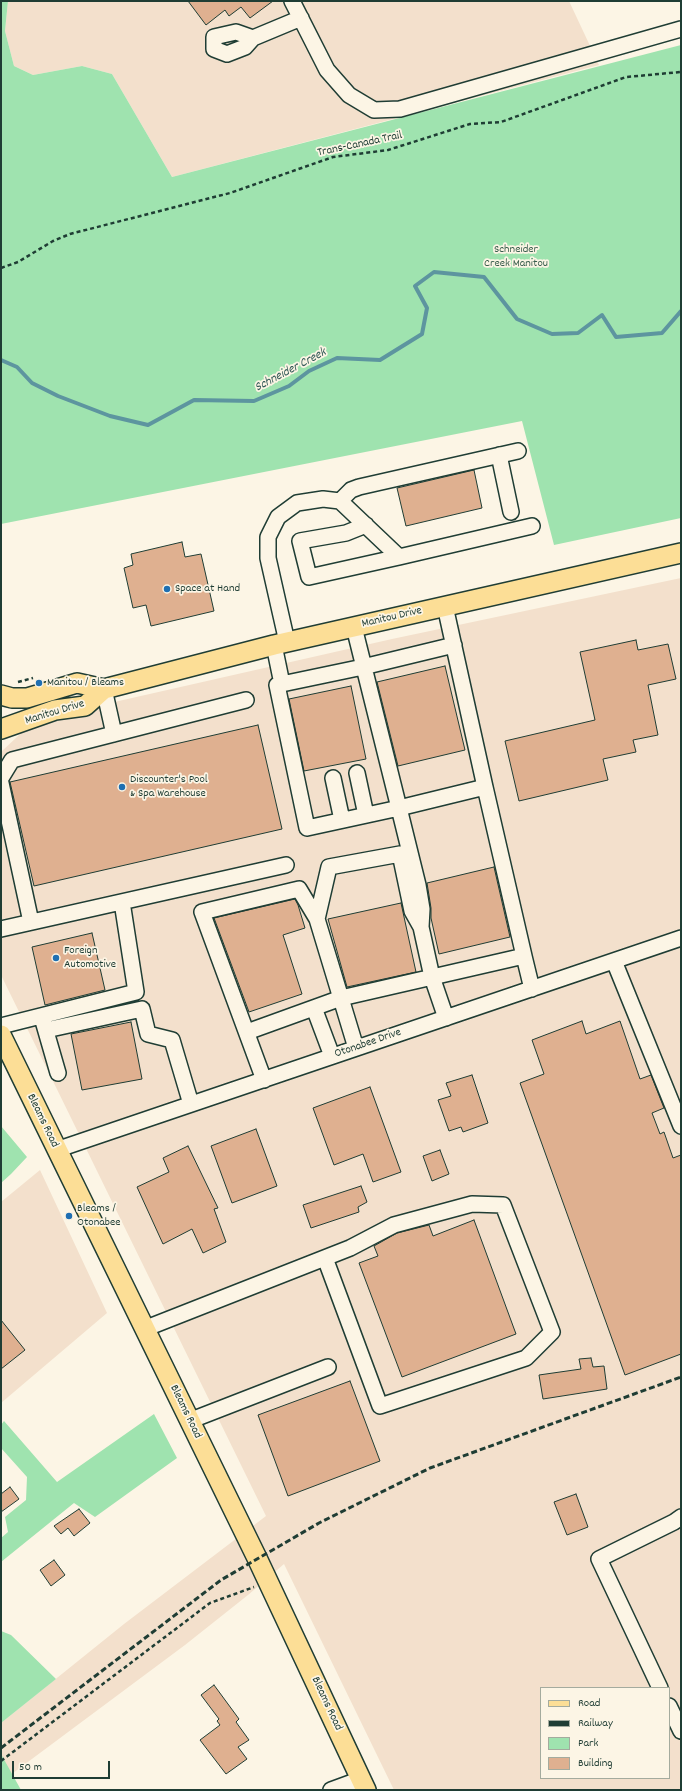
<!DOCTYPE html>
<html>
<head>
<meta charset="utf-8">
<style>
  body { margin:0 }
  #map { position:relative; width:682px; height:1791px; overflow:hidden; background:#fcf5e5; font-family:Dekko,sans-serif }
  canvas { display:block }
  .frame { position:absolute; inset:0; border:2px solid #1f3d34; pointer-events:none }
  .legend { position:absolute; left:540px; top:1687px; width:130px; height:92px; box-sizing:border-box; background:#fcf5e5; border:1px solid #a4ab9e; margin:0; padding:5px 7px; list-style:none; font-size:12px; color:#1f3d34 }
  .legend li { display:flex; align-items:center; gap:8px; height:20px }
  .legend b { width:20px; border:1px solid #a4ab9e }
  .scale { position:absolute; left:12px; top:1761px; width:98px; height:18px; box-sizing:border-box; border:2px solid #1f3d34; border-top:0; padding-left:5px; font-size:12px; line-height:14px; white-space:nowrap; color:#1f3d34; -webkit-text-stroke:3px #fcf5e5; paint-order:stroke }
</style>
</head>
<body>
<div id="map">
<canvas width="682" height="1791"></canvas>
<div class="frame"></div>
<ul class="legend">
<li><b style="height:5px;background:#fcde96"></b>Road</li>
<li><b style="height:5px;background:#1f3d34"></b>Railway</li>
<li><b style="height:11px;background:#9fe3af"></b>Park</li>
<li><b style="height:11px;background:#dfb090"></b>Building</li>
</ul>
<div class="scale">50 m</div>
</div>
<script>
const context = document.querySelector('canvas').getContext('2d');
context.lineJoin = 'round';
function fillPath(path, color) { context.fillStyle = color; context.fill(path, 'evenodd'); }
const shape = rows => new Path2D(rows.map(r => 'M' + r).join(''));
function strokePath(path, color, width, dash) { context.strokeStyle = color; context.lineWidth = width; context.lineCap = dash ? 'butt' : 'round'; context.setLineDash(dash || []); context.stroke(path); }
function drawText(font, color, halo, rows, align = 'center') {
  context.font = font + ' Dekko,sans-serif'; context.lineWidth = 3.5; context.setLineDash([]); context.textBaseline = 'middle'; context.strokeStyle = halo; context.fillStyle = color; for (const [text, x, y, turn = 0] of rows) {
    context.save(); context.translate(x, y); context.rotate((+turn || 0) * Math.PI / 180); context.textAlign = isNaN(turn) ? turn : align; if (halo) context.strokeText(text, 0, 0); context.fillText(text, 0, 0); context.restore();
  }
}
fillPath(shape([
  [8,1,569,1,599,65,172,177,112,74,82,66,33,75,14,66,5,31],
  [681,578,681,1790,394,1790,284,1564,248,1595,185,1645,1,1782,1,1723,124,1624,266,1516,1,975,1,752,35,720,392,639],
  [541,1688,669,1688,669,1778,541,1778],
  [40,1170,107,1313,1,1403,1,1202]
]), '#f3e0cc');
fillPath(shape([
  [1,1,8,1,5,31,14,66,33,75,82,66,112,74,172,177,681,45,681,518,554,545,522,421,1,524],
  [1,1126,27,1157,11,1174,1,1183],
  [154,1414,177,1458,95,1517,74,1503,1,1562,1,1538,8,1532,5,1517,26,1500,27,1477,1,1448,1,1425,4,1421,57,1482],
  [1,1631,11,1635,56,1679,1,1723],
  [1,1754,21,1790,1,1790]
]), '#9fe3af');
strokePath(shape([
  [1,360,17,367,32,383,58,396,110,416,148,425,194,400,254,401,289,386,309,371,337,358,380,360,422,334,427,308,415,286,434,272,484,277,517,319,552,334,578,333,602,315,616,337,662,333,681,311]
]), '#5d959f', 4);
const building = shape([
  [188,1,273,1,250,18,241,7,229,16,225,10,206,25,188,1],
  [474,470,482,508,406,526,397,488,474,470],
  [182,542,185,557,201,554,214,611,151,626,146,605,133,608,124,568,133,565,131,554,182,542],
  [636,640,638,650,668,644,676,679,648,685,658,735,633,740,636,752,603,759,608,780,519,801,505,741,595,720,580,652,636,640],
  [445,666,465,750,398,766,377,682,445,666],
  [351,686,366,759,304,771,289,699,351,686],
  [258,725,282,829,34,886,10,782,258,725],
  [494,867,510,937,439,954,431,918,431,908,427,883,494,867],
  [295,899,298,905,305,928,283,935,302,994,249,1012,214,918,295,899],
  [401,903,416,972,347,987,328,919,401,903],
  [92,933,105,990,45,1005,32,947,92,933],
  [582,1021,586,1034,620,1021,640,1079,651,1075,664,1108,652,1113,660,1134,664,1132,673,1158,681,1155,681,1354,625,1375,520,1083,544,1074,532,1040,582,1021],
  [131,1022,142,1079,82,1090,71,1034,131,1022],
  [472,1075,488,1123,463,1132,461,1127,449,1131,438,1100,451,1096,446,1083,472,1075],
  [370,1087,401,1172,373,1182,363,1154,334,1165,313,1108,370,1087],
  [256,1129,277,1186,232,1203,211,1146,256,1129],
  [188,1146,218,1208,214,1209,226,1242,203,1253,192,1229,163,1244,137,1187,169,1172,163,1158,188,1146],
  [440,1150,449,1174,432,1181,423,1156,440,1150],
  [361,1186,367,1202,358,1207,359,1212,311,1228,303,1205,361,1186],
  [474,1220,516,1334,402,1377,359,1263,378,1256,374,1246,397,1233,429,1225,433,1236,474,1220],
  [1,1320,25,1350,1,1369,1,1320],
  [591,1358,593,1367,604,1366,607,1389,543,1399,539,1375,581,1369,579,1359,591,1358],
  [350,1381,380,1461,288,1496,258,1415,350,1381],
  [10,1487,19,1499,1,1512,1,1494,10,1487],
  [576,1494,588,1527,567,1535,554,1502,576,1494],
  [79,1509,90,1523,74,1536,68,1528,61,1534,54,1526,79,1509],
  [54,1560,65,1575,51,1586,40,1570,54,1560],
  [214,1685,239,1719,236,1722,249,1740,238,1747,247,1759,226,1774,200,1740,220,1725,217,1721,219,1719,201,1695,214,1685]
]);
fillPath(building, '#dfb090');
strokePath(building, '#1f3d34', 1);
const minor = shape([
  [292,1,327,70,349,95,374,110,400,109,681,29],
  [253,38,245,47,227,54,214,49,214,37,236,32,253,38,301,18],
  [499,455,511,512],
  [340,501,351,490,359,487,518,451],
  [366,525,346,533,300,541,309,577,399,557],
  [354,627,399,808,485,787,445,606],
  [287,642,268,558,268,537,278,517,297,503,323,499,340,501,399,557,532,526],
  [274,645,282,684],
  [104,689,114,734],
  [357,773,366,815],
  [1,778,12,760,246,700],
  [333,778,342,820],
  [1,783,31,922],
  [421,927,422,909,418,885,399,808,307,828,277,685,363,667,454,645],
  [1,929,286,865],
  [524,956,532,989],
  [614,961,681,1126],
  [314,1008,332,1056],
  [43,1021,58,1073],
  [1,1026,136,992,122,902],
  [46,1030,142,1009,148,1034,172,1040,191,1104],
  [247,1032,341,998,524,956,485,787],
  [356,1048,317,919,329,867,400,854,412,911,421,927,432,977,446,1018],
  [264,1080,202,912,299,889,317,919],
  [56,1150,681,938],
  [144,1329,350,1248,394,1225,472,1204,503,1205,552,1332,526,1358,380,1406,325,1258],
  [189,1421,328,1367],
  [660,1688,599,1559,674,1522,681,1517],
  [669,1706,681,1731],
  [331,1790,361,1779]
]);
const major = shape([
  [1,695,12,698,27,698,77,683,104,689],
  [1,729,55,710,85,706,104,689,274,645,681,553],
  [1,1035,257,1558,366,1790]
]);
strokePath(minor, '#1f3d34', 18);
strokePath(major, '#1f3d34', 22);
strokePath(shape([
  [1,268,18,262,53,241,70,234,230,193,333,157,388,150,470,124,501,122,626,77,681,72],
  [18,682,33,678],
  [1,1761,210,1603,254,1587]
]), '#1f3d34', 2.5, [4, 3]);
strokePath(minor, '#fcf5e5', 15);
strokePath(major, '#fcde96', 19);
strokePath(shape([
  [1,1748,221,1580,319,1523,430,1468,681,1377]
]), '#1f3d34', 3, [6, 3]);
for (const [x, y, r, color] of [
  [167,589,4,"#1f6fb2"],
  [39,683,4,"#1f6fb2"],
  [122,787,4,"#1f6fb2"],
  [56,958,4,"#1f6fb2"],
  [69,1216,4,"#1f6fb2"]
]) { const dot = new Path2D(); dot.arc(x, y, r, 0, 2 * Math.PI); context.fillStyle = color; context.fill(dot); strokePath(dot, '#fcf5e5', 1.5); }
drawText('12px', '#1f3d34', '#fcf5e5', [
  ["Trans-Canada Trail",360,145,-12],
  ["Manitou Drive",392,618,-13],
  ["Manitou Drive",55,713,-17],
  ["Otonabee Drive",368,1044,-19],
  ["Bleams Road",42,1121,64],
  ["Bleams Road",185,1412,64],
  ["Bleams Road",326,1704,65]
]);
drawText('12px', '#395e4d', '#fcf5e5', [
  ["Schneider",516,250],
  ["Creek Manitou",516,264]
]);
drawText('12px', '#1f3d34', '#fcf5e5', [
  ["Space at Hand",175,589],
  ["Manitou / Bleams",47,683],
  ["Discounter's Pool",130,780],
  ["& Spa Warehouse",130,794],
  ["Foreign",64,951],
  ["Automotive",64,965],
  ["Bleams /",77,1209],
  ["Otonabee",77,1223]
], 'left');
drawText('italic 13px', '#345a58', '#fcf5e5', [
  ["Schneider Creek",291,371,-28]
]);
</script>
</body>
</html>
